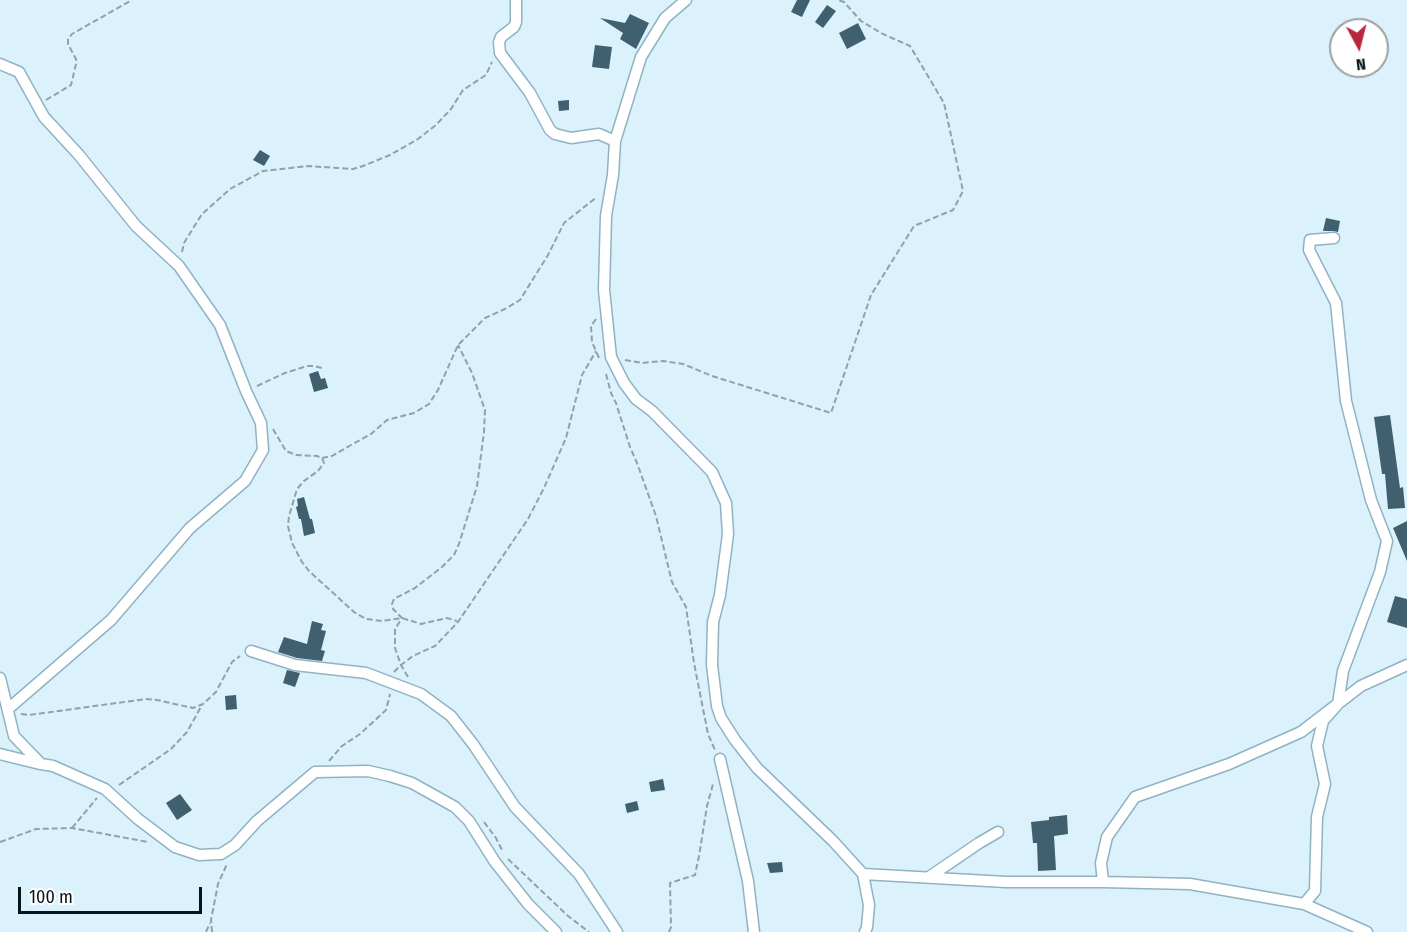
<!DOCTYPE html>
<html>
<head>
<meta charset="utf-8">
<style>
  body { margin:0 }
  #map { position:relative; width:1407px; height:932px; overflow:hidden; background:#dbf1fb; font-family:"Fira Sans Condensed",sans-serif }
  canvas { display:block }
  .north { position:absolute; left:1329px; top:18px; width:60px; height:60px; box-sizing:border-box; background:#fff; border:2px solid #9ca1a3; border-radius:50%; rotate:173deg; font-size:16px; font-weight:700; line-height:24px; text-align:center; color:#07141a }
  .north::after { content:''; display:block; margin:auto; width:21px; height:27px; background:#b8273e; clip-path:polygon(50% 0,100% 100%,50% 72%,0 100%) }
  .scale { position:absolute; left:18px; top:887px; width:184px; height:27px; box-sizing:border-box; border:3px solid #07141a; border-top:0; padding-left:8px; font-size:18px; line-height:21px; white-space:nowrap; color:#07141a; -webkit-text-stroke:4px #fff; paint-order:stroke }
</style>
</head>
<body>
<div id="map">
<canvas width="1407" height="932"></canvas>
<div class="north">N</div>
<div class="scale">100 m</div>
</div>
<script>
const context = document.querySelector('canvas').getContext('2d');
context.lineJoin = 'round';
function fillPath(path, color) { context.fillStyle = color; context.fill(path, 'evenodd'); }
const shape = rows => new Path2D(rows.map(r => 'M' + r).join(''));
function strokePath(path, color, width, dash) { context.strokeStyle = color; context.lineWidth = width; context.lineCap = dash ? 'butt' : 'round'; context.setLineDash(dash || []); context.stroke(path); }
fillPath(shape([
  [797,0,810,0,802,17,791,12],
  [827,5,836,11,823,28,815,22],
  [630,14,649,23,636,49,620,39,623,33,600,18,625,23],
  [858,23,866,39,847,49,839,33],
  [595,45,612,47,609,69,592,67],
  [569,100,569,110,559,111,558,101],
  [260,150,270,156,264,166,253,160],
  [1326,218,1340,221,1338,232,1333,231,1323,231],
  [318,371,321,379,325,378,328,388,314,392,309,374],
  [1390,415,1400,488,1403,487,1405,508,1388,509,1385,474,1382,474,1374,417],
  [304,497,310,519,312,519,315,533,304,536,301,519,299,519,296,507,298,506,297,499],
  [1407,521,1407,561,1393,528],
  [1395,596,1407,599,1407,628,1387,622],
  [312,621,323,624,321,630,326,631,321,650,325,651,322,661,297,658,278,652,284,637,307,644],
  [287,670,300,673,295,687,283,683],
  [236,695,237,709,226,710,225,696],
  [663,779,665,790,651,792,649,782],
  [180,794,192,810,177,820,166,803],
  [637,801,639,810,627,813,625,804],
  [1067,815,1068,834,1054,836,1056,870,1038,871,1037,843,1033,843,1031,822,1049,820,1049,817],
  [782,862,783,872,770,873,767,863]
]), '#40606f');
const minor = shape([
  [516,0,516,22,514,27,501,37,499,42,500,53,530,93,550,130,555,134,571,138,599,134,615,141],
  [686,0,665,18,641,57,615,141,613,175,606,216,604,290,611,357,624,383,636,399,652,411,712,472,726,503,728,534,720,595,713,622,712,665,717,706,721,718,735,740,757,768,833,841,863,874,869,905,867,927,865,932],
  [0,64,19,72,44,117,79,155,136,226,179,266,220,325,246,391,261,423,263,450,245,481,190,528,111,620,8,709],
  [251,651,295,665,366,673,421,694,451,716,473,744,515,807,579,874,617,932],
  [0,678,14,736,41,764,53,766,105,789,138,819,175,847,199,855,221,854,235,845,257,821,315,772,368,771,390,776,412,783,455,807,469,821,495,862,528,904,556,932],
  [0,754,40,764],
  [720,759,748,881,754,932],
  [863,874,1006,882,1103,882,1190,884,1304,904,1367,932],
  [929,877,979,843,998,832],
  [1103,882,1101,863,1107,837,1135,797,1229,764,1301,732,1361,686,1407,665],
  [1304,904,1315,891,1317,817,1325,784,1317,746,1323,721,1338,704,1343,671,1380,572,1387,541,1371,500,1346,401,1336,303,1309,250,1310,240,1334,238]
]);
strokePath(minor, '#90b3c4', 13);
strokePath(shape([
  [46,100,71,85,76,64,76,59,68,44,68,39,72,34,132,0],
  [182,252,184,243,202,214,230,189,263,171,308,166,353,169,363,166,390,155,418,139,436,125,451,109,463,90,486,75,492,62],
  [596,319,591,326,592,342,599,358],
  [625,360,642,363,663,361,683,364,712,376,831,413,871,295,914,226,953,210,963,191,944,103,910,46,881,33,861,21,844,2,838,0],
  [606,374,611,393,616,403,630,447,637,463,656,516,672,582,686,607,694,663,708,734,715,750],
  [257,386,285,373,307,366,314,366,322,368],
  [273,429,286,451,296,455,317,456,322,458,324,463,318,471,304,481,297,489,289,516,288,526,292,543,302,562,309,571,354,612,366,619,382,621,402,618,421,624,447,618,457,621],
  [322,458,332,456,351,445,371,434,387,420,414,413,429,404,438,390,458,345,485,318,505,309,520,300,548,255,564,223,597,197],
  [394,672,401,665,413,656,435,646,458,622,528,519,544,488,566,438,582,375,596,351],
  [408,677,401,665,395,648,395,629,402,618,393,609,392,604,394,599,415,588,442,567,454,555,459,544,477,486,484,432,485,410,472,373,458,345],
  [21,714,29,715,146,699,157,700,193,708,203,704,216,692,232,662,240,656],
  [329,761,342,746,360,734,386,710,390,694],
  [119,785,171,749,187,732,202,705],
  [484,822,496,838,503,852],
  [72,828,97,798],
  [0,842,36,829,72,828,148,842],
  [508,859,568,916,589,932],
  [206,932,210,923],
  [212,932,211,920,218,884,227,864],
  [669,932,671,927,670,883,695,875,699,856,707,806,713,784]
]), '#8fa2aa', 2, [6, 3]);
strokePath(minor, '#fff', 10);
</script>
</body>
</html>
